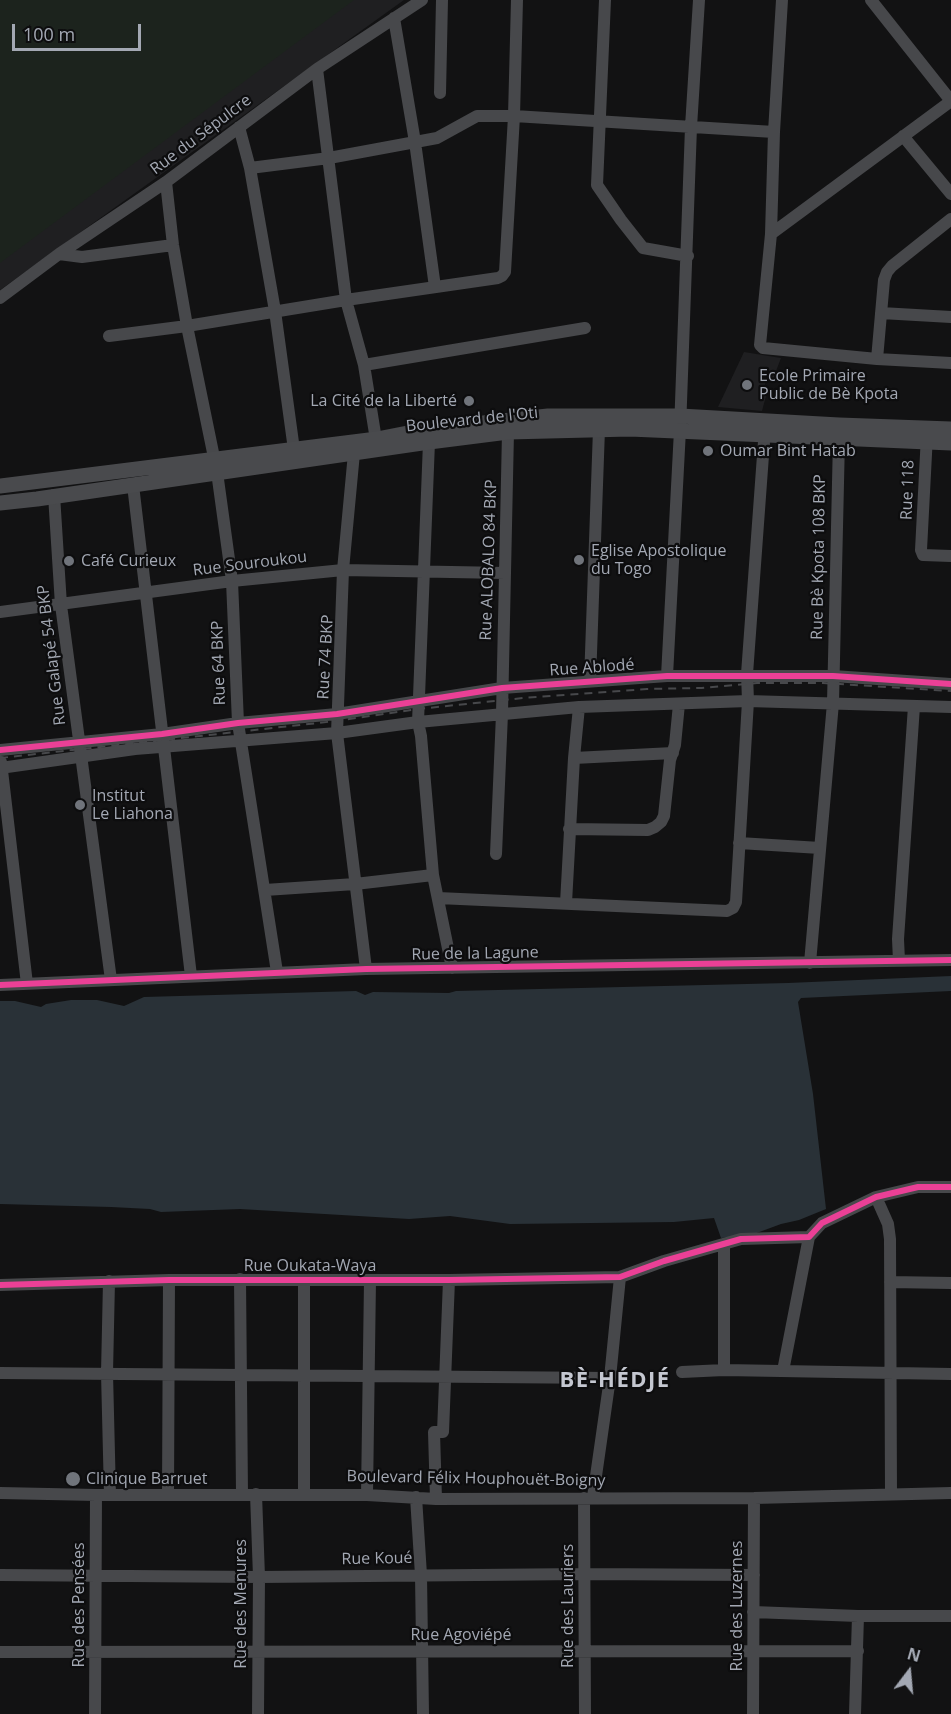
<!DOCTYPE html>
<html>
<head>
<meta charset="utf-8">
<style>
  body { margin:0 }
  #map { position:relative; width:951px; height:1714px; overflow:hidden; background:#121213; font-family:"Open Sans",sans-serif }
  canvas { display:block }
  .north { position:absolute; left:879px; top:1642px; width:60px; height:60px; -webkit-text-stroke:4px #0d0d0e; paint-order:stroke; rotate:16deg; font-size:16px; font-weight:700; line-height:24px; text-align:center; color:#a3a8b3 }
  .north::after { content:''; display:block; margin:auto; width:21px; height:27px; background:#a3a8b3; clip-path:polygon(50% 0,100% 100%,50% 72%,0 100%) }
  .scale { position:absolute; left:12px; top:24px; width:129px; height:27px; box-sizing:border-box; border:3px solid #a3a8b3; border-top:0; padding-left:8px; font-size:18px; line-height:21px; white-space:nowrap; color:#a3a8b3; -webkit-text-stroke:4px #0d0d0e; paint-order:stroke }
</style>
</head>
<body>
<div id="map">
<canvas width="951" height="1714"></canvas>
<div class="north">N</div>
<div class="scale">100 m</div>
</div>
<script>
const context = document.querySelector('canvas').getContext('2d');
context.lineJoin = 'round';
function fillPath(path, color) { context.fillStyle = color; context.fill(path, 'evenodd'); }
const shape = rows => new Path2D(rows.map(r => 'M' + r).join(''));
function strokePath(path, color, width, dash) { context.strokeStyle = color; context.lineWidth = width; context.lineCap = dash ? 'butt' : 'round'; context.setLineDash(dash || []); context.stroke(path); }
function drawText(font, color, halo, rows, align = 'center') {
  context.font = font + ' "Open Sans",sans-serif'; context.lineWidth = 4.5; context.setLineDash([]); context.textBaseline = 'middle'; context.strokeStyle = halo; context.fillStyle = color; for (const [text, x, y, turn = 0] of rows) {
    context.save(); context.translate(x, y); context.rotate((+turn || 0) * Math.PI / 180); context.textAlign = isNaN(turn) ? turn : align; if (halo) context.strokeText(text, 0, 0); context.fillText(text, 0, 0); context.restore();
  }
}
fillPath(shape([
  [0,0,404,0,0,290],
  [744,352,781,358,773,379,767,377,763,391,767,392,762,411,718,407]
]), '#1f1f21');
fillPath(shape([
  [0,0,354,0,0,263]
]), '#1c231d');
fillPath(shape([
  [951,976,951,991,801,998,798,1002,813,1094,826,1209,799,1220,781,1224,754,1234,721,1238,714,1218,674,1222,510,1224,450,1216,409,1219,240,1209,161,1212,150,1209,111,1207,0,1204,0,1001,15,1001,41,1007,46,1004,71,1000,97,1000,124,1006,144,997,356,991,365,995,373,992,449,993,456,991,788,983]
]), '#293137');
strokePath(shape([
  [605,0,597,185,621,220,643,248,688,256],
  [782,0,774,132,771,234,760,345,763,348,877,359,951,363],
  [871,0,951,101],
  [394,18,415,142,435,287],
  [317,69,346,300,364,365,377,446],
  [440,93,442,0],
  [239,127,250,168,275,311,295,457],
  [903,136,951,194],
  [250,168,329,158,437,138,477,116,514,116,774,132],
  [166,182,173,245,187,326,217,472,232,581,238,723,277,972],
  [771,234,951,101],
  [59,254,82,257,173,245],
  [0,298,59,254,166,182,317,69,422,0],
  [881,313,951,317],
  [109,336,187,326,346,300,498,278,502,276,505,272,514,116,517,0],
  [877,359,884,280,887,272,892,266,951,219],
  [364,365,585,328],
  [927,435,921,550,923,555,951,556],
  [429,442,418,722,421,736,433,875,452,968],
  [354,453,343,570,337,733,366,969],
  [133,485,191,976],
  [54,495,61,605,111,980],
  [0,612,232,581,343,570,505,573],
  [667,676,680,430,691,127,699,0],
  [590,681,599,429],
  [0,750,162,734,238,723,337,714,502,688,667,676,833,676,951,684],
  [574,758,673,753],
  [1,762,27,984],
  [0,768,135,749,337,733,418,722,579,707,748,701,951,707],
  [569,829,648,830,655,827,661,822,664,816,670,760,675,745,679,704],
  [739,843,820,848],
  [496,854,502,714,508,432],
  [265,890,355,884,433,875],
  [438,898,727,911,733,908,736,902,748,701,747,674,765,428],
  [566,903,574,758,579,707],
  [899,961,898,939,914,706],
  [810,963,833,703,839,439],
  [0,985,366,969,951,960],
  [876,1197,888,1224,890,1239,891,1494],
  [240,1279,242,1494],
  [304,1280,304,1494],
  [109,1281,107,1373,110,1495],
  [890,1282,951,1283],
  [0,1285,169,1280,449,1280,620,1277,664,1261,741,1239,809,1237,822,1223,876,1197,918,1187,951,1187],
  [724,1370,724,1244],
  [783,1371,809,1237],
  [682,1372,724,1370,951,1374],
  [0,1373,610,1378],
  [0,1493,96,1495,367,1495,436,1499,754,1498,951,1493],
  [168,1494,169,1280],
  [256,1494,259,1577,258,1714],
  [367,1495,370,1280],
  [416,1497,421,1575,423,1714],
  [593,1497,610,1378,620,1277],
  [584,1498,585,1714],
  [436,1499,434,1432,443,1432,449,1280],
  [0,1575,259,1577,585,1574,754,1575],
  [753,1612,858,1616,951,1616],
  [0,1652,858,1651],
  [95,1714,96,1495],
  [753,1714,754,1498],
  [855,1714,858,1616]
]), '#47484b', 12);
strokePath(shape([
  [0,486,377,439,428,429,548,416,680,416,839,425,951,429],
  [0,503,37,499,429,442,508,432,630,429,951,443]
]), '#494a4d', 15);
strokePath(shape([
  [0,758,336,721,418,709,523,698,647,689,702,688,757,683,823,683,951,691]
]), '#47484b', 2, [8, 6]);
strokePath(shape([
  [0,750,162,734,238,723,337,714,502,688,667,676,833,676,951,684],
  [0,985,366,969,951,960],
  [0,1285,169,1280,449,1280,620,1277,664,1261,741,1239,809,1237,822,1223,876,1197,918,1187,951,1187]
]), '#ea4096', 6);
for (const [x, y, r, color] of [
  [747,385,6,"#70747b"],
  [469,401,6,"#70747b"],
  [708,451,6,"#70747b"],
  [579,560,6,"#70747b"],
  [69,561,6,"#70747b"],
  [80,805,6,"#70747b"],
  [73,1479,8,"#70747b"]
]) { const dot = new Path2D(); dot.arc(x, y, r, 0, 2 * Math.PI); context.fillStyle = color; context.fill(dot); strokePath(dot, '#0d0d0e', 2); }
drawText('16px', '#a3a8b3', '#0d0d0e', [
  ["Rue du Sépulcre",201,135,-37],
  ["Boulevard de l'Oti",472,420,-6],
  ["Rue 118",908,490,-88],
  ["Rue Bè Kpota 108 BKP",819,557,-89],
  ["Rue ALOBALO 84 BKP",489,560,-88],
  ["Rue Souroukou",250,564,-7],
  ["Rue Galapé 54 BKP",52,655,-97],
  ["Rue 74 BKP",326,657,-87],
  ["Rue 64 BKP",219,663,-92],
  ["Rue Ablodé",592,668,-4],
  ["Rue de la Lagune",475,954,-1],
  ["Rue Oukata-Waya",310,1266],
  ["Boulevard Félix Houphouët-Boigny",476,1479,1],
  ["Rue Koué",377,1559,-1],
  ["Rue des Menures",241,1604,-90],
  ["Rue des Pensées",79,1605,-90],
  ["Rue des Lauriers",568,1606,-90],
  ["Rue des Luzernes",737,1606,-90],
  ["Rue Agoviépé",461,1635]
]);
drawText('16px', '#a3a8b3', '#0d0d0e', [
  ["Ecole Primaire",759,376],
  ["Public de Bè Kpota",759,394],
  ["La Cité de la Liberté",457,401,"right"],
  ["Oumar Bint Hatab",720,451],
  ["Eglise Apostolique",591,551],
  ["du Togo",591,569],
  ["Café Curieux",81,561],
  ["Institut",92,796],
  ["Le Liahona",92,814],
  ["Clinique Barruet",86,1479]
], 'left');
context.letterSpacing = '1.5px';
drawText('bold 22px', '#c4c7d0', '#0d0d0e', [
  ["BÈ-HÉDJÉ",615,1381]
]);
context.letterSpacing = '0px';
</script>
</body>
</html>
